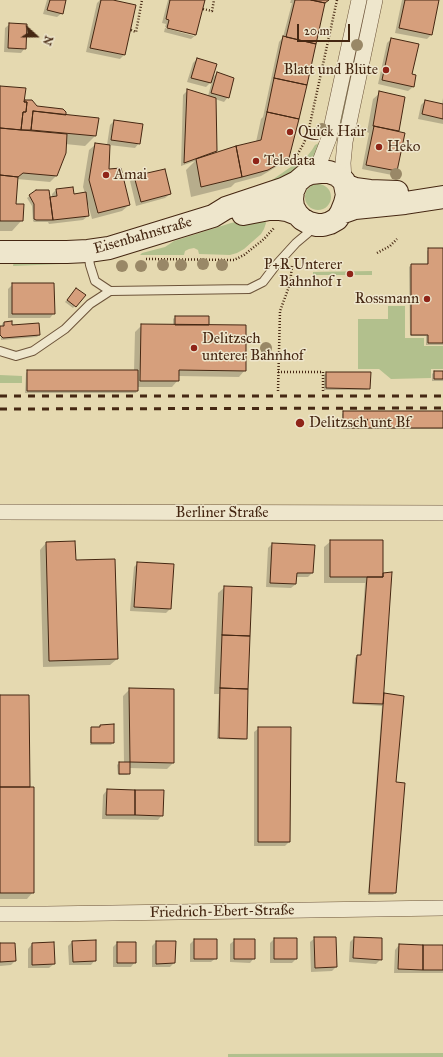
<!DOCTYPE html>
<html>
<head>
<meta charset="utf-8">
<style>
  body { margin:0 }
  #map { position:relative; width:443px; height:1057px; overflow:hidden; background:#e5d9b0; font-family:"IM FELL Great Primer",serif }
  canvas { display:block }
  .north { position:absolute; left:16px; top:16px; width:40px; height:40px; -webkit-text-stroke:3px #eee6cc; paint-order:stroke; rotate:111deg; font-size:11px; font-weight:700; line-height:16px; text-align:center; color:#452712 }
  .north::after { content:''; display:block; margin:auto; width:14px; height:18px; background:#452712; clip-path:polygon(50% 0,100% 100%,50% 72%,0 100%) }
  .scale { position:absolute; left:297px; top:24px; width:53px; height:18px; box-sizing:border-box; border:2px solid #452712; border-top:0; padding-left:5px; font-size:12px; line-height:14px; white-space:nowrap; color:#452712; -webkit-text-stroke:3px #eee6cc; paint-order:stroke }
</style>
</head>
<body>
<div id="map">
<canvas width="443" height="1057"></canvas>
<div class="north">N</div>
<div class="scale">20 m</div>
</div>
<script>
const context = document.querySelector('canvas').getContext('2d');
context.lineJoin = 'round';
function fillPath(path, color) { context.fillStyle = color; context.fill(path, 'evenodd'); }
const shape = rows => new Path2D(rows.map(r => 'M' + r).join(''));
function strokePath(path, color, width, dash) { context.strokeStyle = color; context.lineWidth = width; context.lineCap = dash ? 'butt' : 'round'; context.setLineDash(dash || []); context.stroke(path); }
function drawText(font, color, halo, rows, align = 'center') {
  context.font = font + ' "IM FELL Great Primer",serif'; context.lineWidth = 3; context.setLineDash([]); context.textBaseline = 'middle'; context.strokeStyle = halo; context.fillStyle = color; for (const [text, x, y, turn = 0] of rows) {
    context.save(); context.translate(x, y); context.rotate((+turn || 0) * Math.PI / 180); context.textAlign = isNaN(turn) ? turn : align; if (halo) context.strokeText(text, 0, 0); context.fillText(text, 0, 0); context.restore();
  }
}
fillPath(shape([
  [359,21,365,22,341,135,335,134],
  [319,143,322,143,318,152,312,159,295,169,289,175,268,184,272,180,308,155,312,150,315,145],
  '305 197a13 13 0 1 1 26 0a13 13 0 1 1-26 0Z',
  [263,216,266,223,264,229,261,234,244,249,237,253,230,255,199,254,198,250,194,248,189,249,185,251,184,255,140,255,142,253,165,247,174,241,231,223],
  [62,260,61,264,13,266,14,261],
  [372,271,372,275,313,275,313,272],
  [388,306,405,306,405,338,424,338,424,346,443,346,443,369,431,369,431,378,391,379,379,369,358,369,358,319,388,319],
  [0,375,22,376,22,383,0,383],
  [443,1053,443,1057,228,1057,228,1054]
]), '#b2c08d');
fillPath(shape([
  [47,0,65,0,62,13,57,17,43,14],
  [100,0,108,0,124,55,120,59,86,52,97,3],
  [168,0,204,0,196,35,191,39,164,32,165,28,194,36,194,34,165,27,166,24,162,23],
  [291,0,328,0,324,4,288,157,281,164,261,176,235,183,231,187,191,197,186,170,195,161,181,166,183,95,187,91,208,96,212,81,206,87,187,82,193,63,197,59,211,79,217,73,228,97,224,102,215,99,216,151,212,155,256,142,261,119,263,117,279,42,283,37,292,3,290,3],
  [402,0,438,0,431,35,427,39,395,33],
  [10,24,25,48,21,53,4,52,5,28],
  [391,39,411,75,413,87,408,91,378,84,387,43],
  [0,87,24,101,32,101,36,107,65,116,95,136,85,146,65,144,56,176,50,182,17,179,15,205,22,220,12,231,0,231],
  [380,93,404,97,397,132,396,171,392,175,362,169,369,133,367,132,373,99],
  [443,98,443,124,418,119,421,105,425,101,442,104],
  [114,121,139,143,135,148,109,145,108,170,129,205,122,211,92,219,88,204,86,204,88,216,83,220,49,224,48,222,34,222,33,221,32,206,27,198,36,191,49,198,52,198,52,194,56,190,73,195,85,193,83,187,89,150,96,144,107,145,110,125],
  [135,177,170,194,165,198,136,206,130,181],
  [429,249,443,249,443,345,426,345,426,336,410,336,409,267,411,265,427,265,427,251],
  [13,284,54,313,50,318,8,318,8,289],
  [74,291,84,295,73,308,65,302],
  [175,317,208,324,245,370,239,377,178,376,178,380,172,387,137,387,137,391,136,393,25,393,26,373,28,371,134,371,135,332,142,325,173,326,173,319],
  [4,322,11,322,11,326,39,335,37,337,1,340,0,327,2,327,2,324],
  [434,372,443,372,443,381,432,381,432,374],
  [326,373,369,388,367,390,324,390,324,375],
  [344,412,443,412,443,429,342,429,342,414],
  [331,541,382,541,383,694,403,697,395,783,395,893,393,895,368,895,382,706,352,704,355,658,357,656,360,656,365,583,324,583,324,547],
  [74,542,75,561,117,659,110,665,43,667,40,550,46,543],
  [272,544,314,546,312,573,308,577,296,577,296,584,291,588,266,587,268,548],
  [138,563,173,565,170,609,166,613,130,611,134,567],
  [225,587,246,739,244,740,217,739,219,694,214,694,218,593],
  [130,689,173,763,167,769,129,768,129,773,127,775,118,775,117,765,119,763,124,763,123,696],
  [0,696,29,788,33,892,27,899,0,899],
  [100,726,113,743,111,745,90,745,90,730,92,728,98,728],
  [259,728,289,842,285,846,254,846,254,732],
  [107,790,162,815,158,820,102,819,103,795],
  [315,938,335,938,336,967,332,971,311,972,310,942],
  [354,938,381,959,376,964,349,962,350,942],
  [274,939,296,959,292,963,270,963,270,943],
  [194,940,216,958,211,962,190,962,190,944],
  [235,940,254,958,250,963,230,962,230,944],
  [72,942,95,960,91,965,69,965,68,946],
  [156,942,175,942,174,963,170,967,152,967,152,946],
  [53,943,54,964,49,968,28,968,28,949,32,944],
  [117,943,135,962,131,967,113,967,113,947],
  [0,944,15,961,11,965,0,966],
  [399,945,443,946,443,973,394,973,395,950]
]), '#0003');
const building = shape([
  [50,0,66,0,63,14,47,10,50,0],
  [101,0,113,0,136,5,125,55,90,48,101,0],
  [170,0,205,0,196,35,167,28,169,20,166,19,170,0],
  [295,0,311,0,325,3,316,44,286,37,295,0],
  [311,0,329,0,325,3,311,0],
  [405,0,439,0,432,35,399,28,405,0],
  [9,23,27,24,26,49,8,48,9,23],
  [283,36,316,44,307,85,274,78,283,36],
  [391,38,419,44,412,74,416,75,414,87,382,80,391,38],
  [197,58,217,64,211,83,191,78,197,58],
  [217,72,234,78,229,98,211,93,217,72],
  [274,78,307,85,299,119,267,112,274,78],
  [0,86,26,88,24,102,27,102,26,112,23,112,21,130,0,128,0,86],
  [187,89,216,98,217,151,184,163,187,89],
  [379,91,405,97,399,131,373,126,379,91],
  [25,100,32,100,37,106,63,109,66,112,66,115,33,111,31,130,21,130,23,112,26,112,27,102,24,102,25,100],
  [425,100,443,104,443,119,422,114,425,100],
  [33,111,99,118,96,136,31,130,33,111],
  [267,112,299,119,289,158,268,170,242,177,236,146,261,140,267,112],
  [114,120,143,124,140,144,111,140,114,120],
  [374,126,405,133,397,171,366,165,374,126],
  [0,128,67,134,66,153,57,176,23,173,18,177,0,175,0,128],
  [95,143,110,145,109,169,121,168,130,205,98,213,89,180,95,143],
  [236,146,242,177,201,187,196,159,236,146],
  [165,169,171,194,141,202,134,176,165,169],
  [0,175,18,177,16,204,24,204,23,221,0,221,0,175],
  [73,187,74,194,86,192,89,216,53,220,50,197,57,196,56,189,73,187],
  [36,190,49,190,53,220,36,220,34,219,34,204,29,195,36,190],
  [428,248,443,248,443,343,428,343,428,335,411,335,411,264,428,264,428,248],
  [12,283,54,283,55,314,12,314,12,283],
  [76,288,86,295,76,307,67,300,76,288],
  [175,316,209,316,209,325,175,325,175,316],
  [12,321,12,325,39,323,40,335,3,338,0,335,0,326,4,326,4,322,12,321],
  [141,324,246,325,246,371,179,370,179,381,140,381,141,324],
  [27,370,138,370,138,391,27,391,27,370],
  [434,371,443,371,443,379,434,379,434,371],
  [326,372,371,372,370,389,326,388,326,372],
  [343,411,443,411,443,428,343,428,343,411],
  [330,540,383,540,383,577,330,577,330,540],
  [75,541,76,560,115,559,118,659,49,661,46,542,75,541],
  [272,543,315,545,313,573,297,573,296,584,270,583,272,543],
  [137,562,174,564,171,609,134,607,137,562],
  [392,572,383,704,353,703,357,655,361,655,367,577,383,577,383,573,392,572],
  [224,586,252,587,250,636,222,635,224,586],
  [222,635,250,636,248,689,220,688,222,635],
  [129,688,174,689,174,763,130,762,129,688],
  [220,688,248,689,247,739,219,738,220,688],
  [384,693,404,696,396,782,405,783,396,893,369,893,384,693],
  [0,695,29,695,30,787,0,787,0,695],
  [114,724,114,743,91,743,91,727,100,727,100,725,114,724],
  [258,727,291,727,290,842,258,842,258,727],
  [119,762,130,762,130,774,119,774,119,762],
  [0,787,34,787,34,893,0,893,0,787],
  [107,789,135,790,135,815,106,815,107,789],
  [135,790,164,790,163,816,135,815,135,790],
  [314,937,336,937,337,967,315,968,314,937],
  [354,937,382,938,382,960,353,958,354,937],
  [274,938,297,938,297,959,274,959,274,938],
  [194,939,217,939,217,959,194,959,194,939],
  [234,939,255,939,255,959,234,959,234,939],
  [96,940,96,961,73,962,72,941,96,940],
  [156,941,176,941,175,963,156,964,156,941],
  [54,942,55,964,32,965,32,943,54,942],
  [117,942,136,942,136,963,117,963,117,942],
  [0,943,15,943,16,961,0,962,0,943],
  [399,944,423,945,423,970,398,969,399,944],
  [423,945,443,945,443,970,423,970,423,945]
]);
fillPath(building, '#d69f7c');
strokePath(building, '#452712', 1);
const lane = shape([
  [88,252,90,265,95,281,110,291],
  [0,351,16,356,33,351,65,329,90,304,110,291,249,289,263,282,276,265,296,243,315,227]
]);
const street = shape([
  [311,173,319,164,329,138,359,0],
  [344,181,343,163,345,142,375,0],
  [0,512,443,513],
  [0,914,46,914,443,908]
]);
const secondary = shape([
  [345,185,355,189,370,191,397,192],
  [341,213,355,208,405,203,443,197],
  [243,214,269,209,280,209,287,210,297,214],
  [0,252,67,252,88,251,109,248,213,216,226,208,283,189,297,182,304,176,311,173,320,172,329,172,337,175,344,181,345,185,347,195,345,203,341,213,337,219,330,223,323,225,317,225,309,223,302,219,297,214,293,207,292,199,293,191,297,182]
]);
strokePath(lane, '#6d543a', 10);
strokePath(street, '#6d543a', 16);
strokePath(secondary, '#452712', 24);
strokePath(shape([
  [203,9,212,11,214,0],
  [131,30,136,32,142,0],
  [296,157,304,143,308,133,337,0],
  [377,253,390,246,397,239],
  [146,259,234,260,244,255,264,239,274,228],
  [278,372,323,372,323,391],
  [278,391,280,311,290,284,292,266],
  [355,420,387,420],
  [338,427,343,427]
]), '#452712', 2.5, [1, 2]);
strokePath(lane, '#eee6cc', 8);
strokePath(street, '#eee6cc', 15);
strokePath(secondary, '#eee6cc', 22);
strokePath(shape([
  [0,396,443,396],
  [0,409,443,408]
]), '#452712', 3, [7, 7]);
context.fillStyle = '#998867';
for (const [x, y] of [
  [357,45],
  [322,129],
  [396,174],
  [203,264],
  [163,265],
  [181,265],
  [222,265],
  [122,266],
  [141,266],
  [266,348]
]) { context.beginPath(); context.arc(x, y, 6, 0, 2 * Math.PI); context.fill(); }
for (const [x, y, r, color] of [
  [386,70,4,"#8f2418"],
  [290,132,4,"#8f2418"],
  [379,147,4,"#8f2418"],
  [256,161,4,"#8f2418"],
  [106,175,4,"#8f2418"],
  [350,274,4,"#8f2418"],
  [427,299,4,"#8f2418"],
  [194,348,4,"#8f2418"],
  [300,423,5,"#8f2418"]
]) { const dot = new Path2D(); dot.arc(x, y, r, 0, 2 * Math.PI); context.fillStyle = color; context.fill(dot); strokePath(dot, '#eee6cc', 1.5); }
drawText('15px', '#452712', '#eee6cc', [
  ["Blatt und Blüte",378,70,"right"],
  ["Quick Hair",298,132],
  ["Heko",387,147],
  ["Teledata",264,161],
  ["Amai",114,175],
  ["P+R Unterer",342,265,"right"],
  ["Bahnhof 1",342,282,"right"],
  ["Rossmann",419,299,"right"],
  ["Delitzsch",202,339],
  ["unterer Bahnhof",202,356],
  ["Delitzsch unt Bf",309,423]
], 'left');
drawText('15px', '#452712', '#eee6cc', [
  ["Eisenbahnstraße",143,236,-16],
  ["Berliner Straße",222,513],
  ["Friedrich-Ebert-Straße",222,912,-1]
]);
</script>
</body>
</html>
